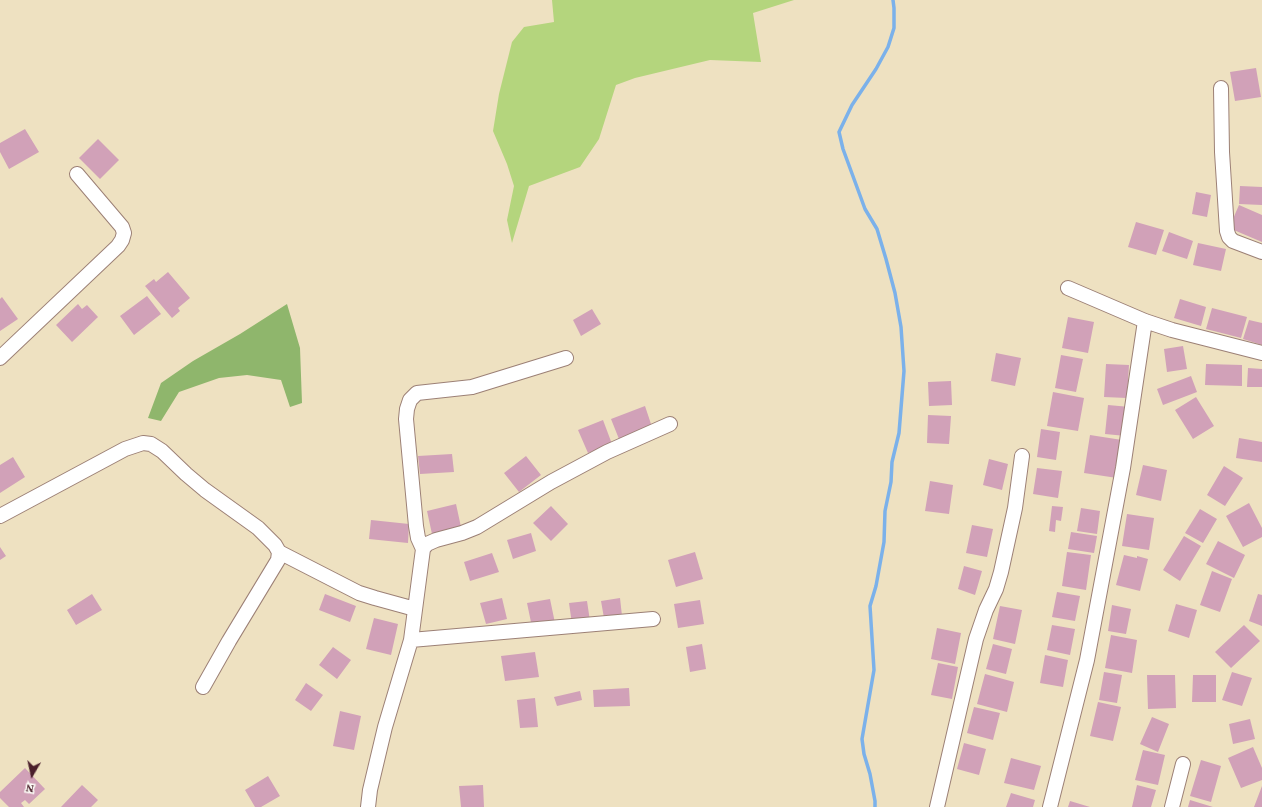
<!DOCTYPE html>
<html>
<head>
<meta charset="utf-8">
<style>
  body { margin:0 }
  #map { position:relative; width:1262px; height:807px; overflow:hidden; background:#eee1c1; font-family:Vollkorn,serif }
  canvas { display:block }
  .north { position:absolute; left:12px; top:755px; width:40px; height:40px; -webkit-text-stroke:3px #fdfcf7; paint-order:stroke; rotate:189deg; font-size:11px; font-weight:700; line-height:16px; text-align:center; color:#4a1f2b }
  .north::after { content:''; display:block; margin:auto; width:14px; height:18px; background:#4a1f2b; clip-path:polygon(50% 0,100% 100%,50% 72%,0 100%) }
</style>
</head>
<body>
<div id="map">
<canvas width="1262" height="807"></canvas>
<div class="north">N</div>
</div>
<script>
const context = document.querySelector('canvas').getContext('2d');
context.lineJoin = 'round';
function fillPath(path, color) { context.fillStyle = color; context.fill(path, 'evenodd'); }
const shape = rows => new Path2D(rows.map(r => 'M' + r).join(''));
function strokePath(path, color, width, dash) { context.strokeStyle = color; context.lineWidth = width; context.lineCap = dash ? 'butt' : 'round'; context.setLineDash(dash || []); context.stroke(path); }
fillPath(shape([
  [552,0,794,0,753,13,761,62,710,60,635,78,616,85,599,139,580,167,529,186,512,243,507,220,514,186,507,164,493,131,499,94,512,42,524,27,554,22]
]), '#b4d57d');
fillPath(shape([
  [287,304,300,348,302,403,290,407,281,380,247,375,219,378,179,392,161,421,148,418,161,383,193,361,240,334]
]), '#8fb66c');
strokePath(shape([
  [875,807,875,801,870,774,864,754,862,739,874,670,870,606,876,586,884,542,885,511,891,482,892,462,899,433,904,371,901,327,895,293,886,259,877,229,865,209,843,149,839,132,852,105,876,69,888,47,894,28,894,8,893,0]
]), '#7bb1ea', 3.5);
fillPath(shape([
  [1256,68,1261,97,1235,101,1230,72],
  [25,129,39,152,9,169,0,152,0,143],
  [98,139,119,160,100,179,79,158],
  [1240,186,1262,187,1262,205,1239,204],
  [1196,192,1211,195,1207,217,1192,214],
  [1239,205,1262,215,1262,242,1229,228],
  [1136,222,1164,230,1156,255,1128,247],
  [1169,232,1193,241,1187,259,1162,251],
  [1198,243,1226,249,1221,271,1193,265],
  [168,272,190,298,178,308,180,311,172,318,145,286,154,279,156,282],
  [147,296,161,314,134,335,120,316],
  [2,297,18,319,0,331,0,299],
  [1180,299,1206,307,1201,326,1174,318],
  [78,304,82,309,87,305,98,317,72,342,56,325],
  [1212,308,1247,317,1241,338,1206,329],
  [592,309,601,324,581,336,573,320],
  [1068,317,1094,322,1088,353,1062,348],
  [1249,320,1262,323,1262,345,1243,339],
  [1183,346,1187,369,1167,372,1164,349],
  [996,353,1021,358,1015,386,991,381],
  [1061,355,1083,359,1076,392,1055,388],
  [1106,364,1129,365,1127,398,1104,397],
  [1206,364,1242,365,1242,386,1205,385],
  [1248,368,1262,369,1262,387,1247,387],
  [1191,376,1197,392,1163,405,1157,389],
  [951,381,952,405,929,406,928,382],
  [1053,392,1084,398,1078,431,1047,426],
  [1196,397,1214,426,1193,439,1175,410],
  [1108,405,1130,407,1126,436,1105,434],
  [645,406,652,427,619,439,611,419],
  [928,415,951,416,949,444,927,443],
  [603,420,612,444,588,453,578,430],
  [1041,429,1060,432,1056,460,1037,457],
  [1090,435,1122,440,1117,478,1084,473],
  [1239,438,1262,442,1262,462,1236,458],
  [452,454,454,472,420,474,418,456],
  [526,456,541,475,519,492,504,473],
  [13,457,25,477,0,493,0,465],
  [989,459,1008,464,1002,490,983,485],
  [1143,465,1167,470,1161,501,1136,495],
  [1224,466,1243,478,1225,506,1207,495],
  [1037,468,1062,471,1058,498,1033,494],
  [930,481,953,485,949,514,925,511],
  [1249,503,1262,528,1262,537,1243,547,1226,516],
  [456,504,461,527,432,534,427,511],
  [551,506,568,524,551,541,533,523],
  [1052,506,1063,507,1061,521,1056,520,1055,532,1049,531],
  [1081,508,1100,511,1097,534,1077,531],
  [1200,509,1217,519,1203,543,1185,533],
  [1127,514,1154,518,1149,550,1122,546],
  [371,520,409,524,408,543,369,539],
  [972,525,993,529,987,557,966,553],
  [1071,532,1097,536,1094,553,1068,549],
  [531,533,536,551,513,559,507,540],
  [1184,536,1201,546,1180,581,1163,570],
  [1218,541,1245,555,1234,578,1206,564],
  [0,547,6,556,0,560],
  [695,552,703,579,676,587,668,560],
  [1067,552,1091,555,1086,590,1062,586],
  [492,553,499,572,470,581,464,562],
  [1124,555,1137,558,1137,556,1148,559,1140,591,1116,585],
  [964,566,982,571,975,595,958,589],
  [1212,571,1232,579,1220,612,1200,605],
  [1057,592,1080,596,1075,621,1052,617],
  [92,594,102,610,76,625,67,610],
  [325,594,356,606,350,622,319,610],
  [1258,594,1262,595,1262,626,1249,621],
  [502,598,507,619,486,624,480,603],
  [620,598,622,616,604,618,601,601],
  [550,599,555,623,532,627,527,603],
  [700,600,704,624,678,628,674,604],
  [587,601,590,621,572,624,569,603],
  [1176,604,1197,610,1189,638,1168,631],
  [1112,605,1131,609,1126,634,1108,631],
  [1000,606,1022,610,1015,644,993,639],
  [374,618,398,624,391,655,366,649],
  [1052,625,1075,629,1070,655,1047,650],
  [1244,625,1260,641,1231,668,1215,652],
  [937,628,961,633,955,664,931,659],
  [1111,635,1137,640,1132,673,1105,668],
  [702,644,706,669,690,672,686,647],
  [993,644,1012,649,1006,674,986,669],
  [333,647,351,660,337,679,319,665],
  [535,652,539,677,505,681,501,656],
  [1045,655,1068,660,1063,687,1040,683],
  [938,663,958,667,952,699,931,695],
  [1104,672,1122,675,1117,703,1099,700],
  [1232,672,1252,678,1242,706,1222,700],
  [985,674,1014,682,1007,712,977,704],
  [1147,675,1175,675,1176,708,1148,709],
  [1193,675,1216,675,1216,702,1192,702],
  [306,683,323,695,311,711,295,700],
  [629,688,630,706,594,707,593,690],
  [580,691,582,700,557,706,554,697],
  [535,698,538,727,520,728,517,700],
  [1098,702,1121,707,1113,741,1090,736],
  [974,707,1000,713,993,740,967,733],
  [340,711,361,716,354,750,333,746],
  [1152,717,1169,724,1158,752,1140,744],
  [1250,719,1255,739,1233,744,1229,724],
  [964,743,986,749,979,775,957,769],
  [1253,747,1262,768,1262,780,1241,788,1228,758],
  [1143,750,1165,755,1158,785,1135,780],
  [1011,758,1041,766,1034,790,1004,783],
  [1201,760,1221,766,1211,802,1190,796],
  [25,768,45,789,29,804,25,800,21,803,24,807,9,807,0,798,0,792],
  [268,776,280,796,261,807,255,807,245,790],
  [82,785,98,800,91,807,61,807],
  [483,785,484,807,461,807,459,786],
  [1137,785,1156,790,1151,807,1132,807],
  [1262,786,1262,807,1254,807],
  [1011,793,1035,800,1033,807,1006,807],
  [1190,800,1213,807,1188,807],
  [1070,801,1090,807,1068,807]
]), '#d1a1b8');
const minor = shape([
  [1221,88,1222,152,1227,231,1229,237,1233,241,1262,252],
  [1068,288,1145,321,1172,330,1262,353],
  [0,358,118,246,122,240,124,233,122,227,77,174],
  [0,516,125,449,143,443,151,444,162,451,186,474,205,490,258,528,275,545,279,552,278,560,229,641,203,687],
  [423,549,418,538,416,526,406,419,407,409,410,400,417,393,472,387,566,358],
  [279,552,359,593,375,598,415,609],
  [411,640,653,619],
  [368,807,370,790,385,727,411,640,423,549,427,544,436,540,462,533,477,527,551,482,607,452,670,424],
  [937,807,976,639,986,610,996,589,1001,572,1015,508,1022,456],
  [1050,807,1087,660,1123,468,1145,321],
  [1172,807,1183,764]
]);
strokePath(minor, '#9c8076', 16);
strokePath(minor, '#fff', 14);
</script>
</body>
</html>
